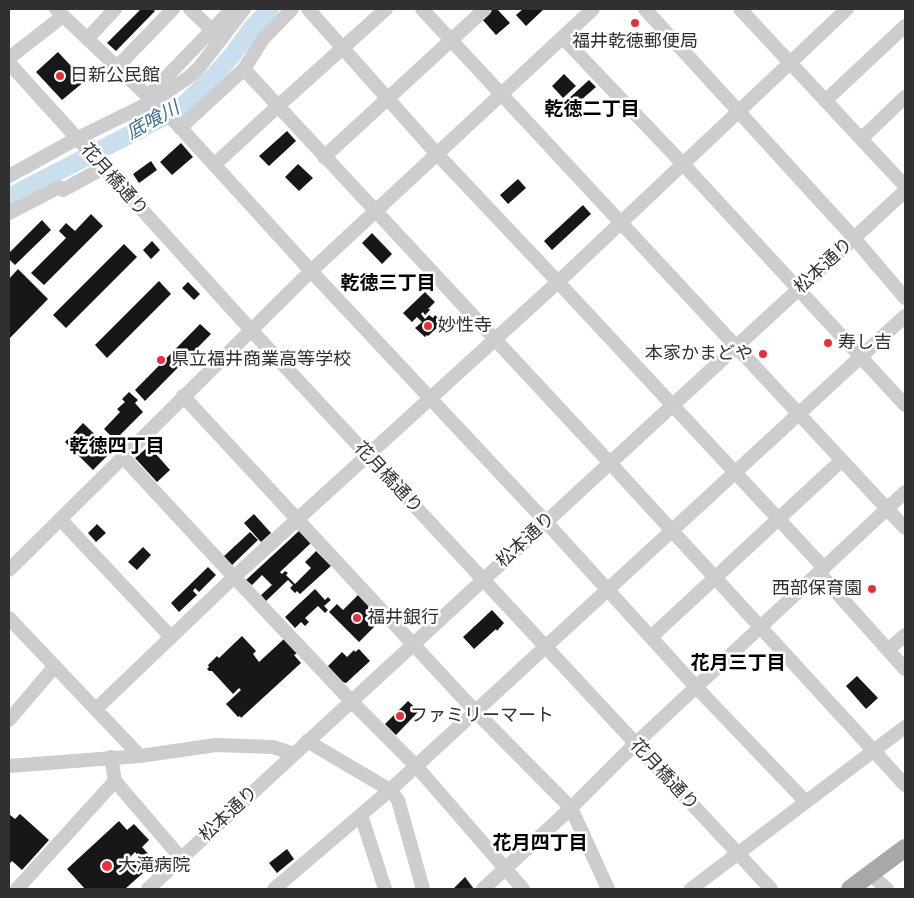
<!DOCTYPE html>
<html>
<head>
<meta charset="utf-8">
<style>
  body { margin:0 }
  #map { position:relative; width:914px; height:898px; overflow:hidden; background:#fff; font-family:Manrope,sans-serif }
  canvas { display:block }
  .frame { position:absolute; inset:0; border:10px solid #303030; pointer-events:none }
</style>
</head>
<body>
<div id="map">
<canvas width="914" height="898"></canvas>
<div class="frame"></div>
</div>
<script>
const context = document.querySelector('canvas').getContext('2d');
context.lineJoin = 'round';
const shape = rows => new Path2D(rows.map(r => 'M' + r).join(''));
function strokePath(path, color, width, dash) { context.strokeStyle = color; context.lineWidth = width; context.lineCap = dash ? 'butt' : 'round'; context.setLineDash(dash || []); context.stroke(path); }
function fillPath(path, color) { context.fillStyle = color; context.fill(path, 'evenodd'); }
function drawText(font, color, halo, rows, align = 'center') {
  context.font = font + ' Manrope,"Noto Sans JP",sans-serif'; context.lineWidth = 5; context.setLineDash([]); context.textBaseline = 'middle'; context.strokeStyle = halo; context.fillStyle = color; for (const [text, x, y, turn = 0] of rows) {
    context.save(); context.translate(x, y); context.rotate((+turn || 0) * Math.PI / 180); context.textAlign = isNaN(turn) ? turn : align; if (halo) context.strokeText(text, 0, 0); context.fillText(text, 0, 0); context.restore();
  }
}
strokePath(shape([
  [9,197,179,109,215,75,234,53,251,29,270,9]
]), '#c9dfed', 18);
fillPath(shape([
  [141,9,152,9,155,11,116,51,107,43],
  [492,9,497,9,510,23,496,35,481,18],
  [523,9,544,9,526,26,516,15],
  [58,52,85,81,62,100,36,72],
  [564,74,576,86,563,98,552,86],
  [589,80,596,87,573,107,567,100],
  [287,131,296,141,269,166,259,156],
  [181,143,193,157,172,175,160,162],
  [151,161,157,170,139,183,133,174],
  [298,164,313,178,299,191,285,177],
  [518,179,526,188,508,204,500,195],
  [583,205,591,214,552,250,544,241],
  [91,214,103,226,44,285,31,273,66,238,59,231,66,223,75,231],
  [42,220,51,230,15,265,9,259,9,253],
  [372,233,392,254,382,264,362,243],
  [152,241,160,250,151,259,143,250],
  [124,244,137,257,66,328,53,315],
  [18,269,48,299,9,339,9,279],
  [159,281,171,294,107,358,95,345],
  [188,282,200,294,194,300,182,288],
  [425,292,435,302,429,308,428,308,430,310,425,315,423,312,421,314,425,319,429,315,433,318,435,315,441,321,437,324,439,326,428,336,427,335,425,337,415,328,422,322,417,317,412,322,403,313],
  [200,324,211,334,145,401,135,390],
  [129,392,138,400,135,403,143,412,115,440,104,429,120,412,117,409,125,402,122,399],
  [83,423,112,451,93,470,65,442],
  [149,446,170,470,157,482,135,458],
  [254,514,271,533,261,542,244,523],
  [97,524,106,533,96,542,88,533],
  [300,530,311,543,280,572,282,574,285,571,288,573,286,575,295,584,311,568,305,562,316,551,331,566,300,594,297,591,295,593,290,588,293,585,288,580,266,601,261,595,272,585,262,575,252,585,246,580],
  [250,532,258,540,231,566,223,557],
  [143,547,151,555,137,570,128,562],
  [208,567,216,575,199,592,195,588,193,591,197,595,179,612,171,603],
  [315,589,325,600,328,597,331,600,324,606,328,610,325,613,318,606,305,618,309,622,305,626,301,622,295,628,285,617],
  [358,595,379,617,372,624,374,627,359,642,329,612,337,604,343,610],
  [492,610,504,623,497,631,496,629,474,649,463,637],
  [242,636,256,651,253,654,259,662,284,639,297,653,294,655,301,663,241,718,240,716,238,717,226,704,241,690,239,688,233,694,212,671,209,671,207,669,209,667,208,665,217,656,219,658],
  [359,649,370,661,346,683,343,682,328,666,342,652,347,657,354,650,355,652],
  [857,676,878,698,866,709,846,686],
  [408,701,419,711,396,735,385,724],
  [9,814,15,819,20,814,49,840,22,870,12,861,9,864],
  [119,821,127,830,134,824,149,840,142,847,154,860,148,865,135,852,129,858,143,873,125,889,85,889,67,869],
  [287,849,294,859,277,873,269,863],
  [465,877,474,889,455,889,454,888]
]), '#171717');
strokePath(shape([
  [56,9,178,125,311,271,546,522,696,687,806,802],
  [190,9,212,30],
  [308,9,437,154,558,282,824,568],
  [386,9,278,106,610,463,905,785],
  [422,9,905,528],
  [645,9,854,238,905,298],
  [740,9,905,186],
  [563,38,683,164,905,405],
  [87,39,115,9],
  [9,58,63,16],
  [9,63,251,330,771,889],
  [117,67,173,9],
  [148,96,232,9],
  [825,101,905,26],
  [180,128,244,69,263,39,292,9],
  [861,139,905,97],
  [324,157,485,9],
  [214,165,278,106,244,69],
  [9,176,76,139,153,101,189,77,198,69,244,9],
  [9,213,59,187,63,190,103,168],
  [183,396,475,711,571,808,608,889],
  [122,456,234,577,351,701,416,766,523,889],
  [60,519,171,637],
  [9,570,311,271,593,9],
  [820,574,905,669],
  [9,618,140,756],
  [651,637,842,460],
  [888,650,905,635],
  [96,709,234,577,558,282,847,9],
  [9,720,55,666],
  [307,741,390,790,398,800,423,889],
  [111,757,115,781,181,858],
  [9,766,140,756,216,745,273,747,294,754],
  [361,815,385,889],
  [870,874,887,889],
  [17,889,115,781],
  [148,889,905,191],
  [274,889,390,790,905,316],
  [483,889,571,808,635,744,905,492],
  [691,889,905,727]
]), '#cdcdcd', 14);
strokePath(shape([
  [850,889,905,848]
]), '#a8a8a8', 18);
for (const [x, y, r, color] of [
  [635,23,5,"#ea2e3a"],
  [60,76,5,"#ea2e3a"],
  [428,326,5,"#ea2e3a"],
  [828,343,5,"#ea2e3a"],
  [763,354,5,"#ea2e3a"],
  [161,360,5,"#ea2e3a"],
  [872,589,5,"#ea2e3a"],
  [357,618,5,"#ea2e3a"],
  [400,716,5,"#ea2e3a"],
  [107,866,6,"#ea2e3a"]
]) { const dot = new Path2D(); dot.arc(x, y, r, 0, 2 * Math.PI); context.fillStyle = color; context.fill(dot); strokePath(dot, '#fff', 2); }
drawText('18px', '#303030', '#fff', [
  ["福井乾徳郵便局",635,42,"center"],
  ["日新公民館",70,76],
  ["妙性寺",438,326],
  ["寿し吉",838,343],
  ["本家かまどや",753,354,"right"],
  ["県立福井商業高等学校",171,360],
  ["西部保育園",862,589,"right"],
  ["福井銀行",367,618],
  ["ファミリーマート",410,716],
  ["大滝病院",118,866]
], 'left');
drawText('18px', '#303030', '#fff', [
  ["花月橋通り",114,180,48],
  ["松本通り",824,266,-43],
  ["花月橋通り",388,478,47],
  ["松本通り",526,540,-43],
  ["花月橋通り",664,775,47],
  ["松本通り",229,814,-43]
]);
drawText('bold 19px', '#000', '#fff', [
  ["乾徳二丁目",592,110],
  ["乾徳三丁目",388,284],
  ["乾徳四丁目",117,447],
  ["花月三丁目",738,664],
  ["花月四丁目",540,844]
]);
drawText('italic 19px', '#3a7195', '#fff', [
  ["底喰川",153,121,-29]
]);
</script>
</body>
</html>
